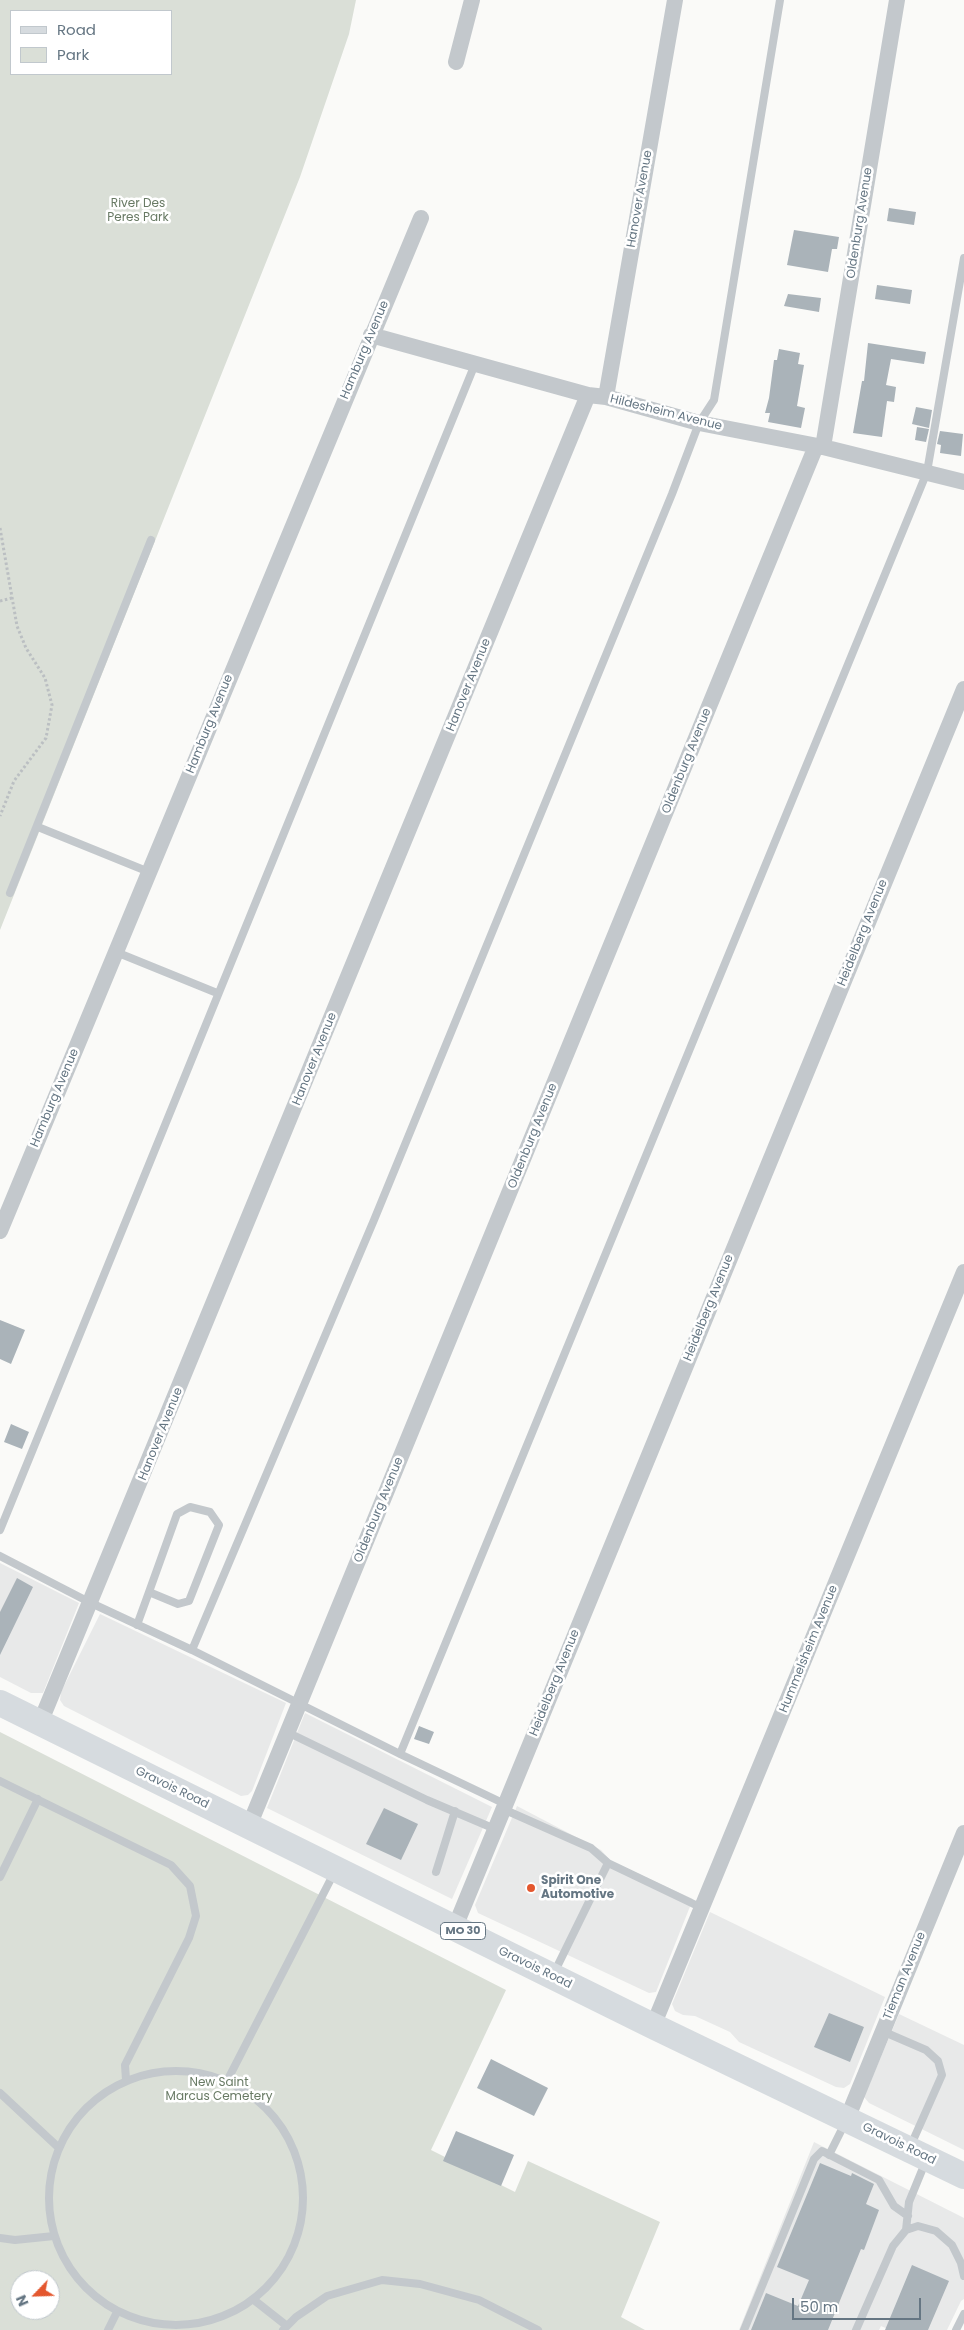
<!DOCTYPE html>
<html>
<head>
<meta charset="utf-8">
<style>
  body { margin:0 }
  #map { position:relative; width:964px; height:2330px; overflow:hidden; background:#fafaf8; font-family:Poppins,sans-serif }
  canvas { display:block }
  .legend { position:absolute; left:10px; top:10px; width:162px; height:65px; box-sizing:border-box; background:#fff; border:1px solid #c1c8cd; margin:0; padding:6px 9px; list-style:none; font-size:15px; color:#657683 }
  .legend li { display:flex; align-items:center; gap:10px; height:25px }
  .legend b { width:25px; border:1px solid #c1c8cd }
  .north { position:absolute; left:10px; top:2270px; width:50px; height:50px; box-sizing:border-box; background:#fff; border:1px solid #c1c8cd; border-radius:50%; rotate:246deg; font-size:14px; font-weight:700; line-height:20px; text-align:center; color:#657683 }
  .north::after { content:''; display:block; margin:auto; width:18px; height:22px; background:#e4572e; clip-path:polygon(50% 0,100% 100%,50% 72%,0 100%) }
  .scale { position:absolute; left:792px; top:2298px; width:129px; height:22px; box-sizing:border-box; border:2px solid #657683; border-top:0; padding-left:6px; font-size:15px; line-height:18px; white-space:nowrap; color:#657683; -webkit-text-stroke:4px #fff; paint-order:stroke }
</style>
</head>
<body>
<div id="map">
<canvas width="964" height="2330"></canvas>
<ul class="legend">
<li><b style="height:6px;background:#d6dbdf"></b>Road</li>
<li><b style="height:14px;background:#dadfd7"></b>Park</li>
</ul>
<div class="north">N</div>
<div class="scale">50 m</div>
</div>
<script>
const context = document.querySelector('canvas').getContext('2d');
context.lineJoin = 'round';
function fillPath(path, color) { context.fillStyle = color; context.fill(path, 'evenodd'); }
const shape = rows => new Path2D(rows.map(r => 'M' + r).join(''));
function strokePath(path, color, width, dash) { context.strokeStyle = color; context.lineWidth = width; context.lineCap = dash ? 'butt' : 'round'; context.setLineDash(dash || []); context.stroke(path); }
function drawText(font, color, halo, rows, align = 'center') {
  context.font = font + ' Poppins,sans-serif'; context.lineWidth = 5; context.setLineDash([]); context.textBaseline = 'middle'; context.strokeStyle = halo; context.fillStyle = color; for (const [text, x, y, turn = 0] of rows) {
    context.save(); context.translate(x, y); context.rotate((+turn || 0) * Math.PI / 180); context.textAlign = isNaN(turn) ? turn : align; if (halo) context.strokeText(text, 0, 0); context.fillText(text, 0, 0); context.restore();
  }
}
fillPath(shape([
  [0,1563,79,1603,43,1693,31,1693,0,1677],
  [100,1614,286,1703,252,1791,248,1795,241,1796,64,1706,60,1700,61,1692],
  [305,1713,492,1807,452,1899,267,1808],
  [517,1806,601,1850,611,1861,693,1899,656,1992,649,1993,478,1913,475,1905],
  [710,1912,885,1997,850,2084,844,2088,836,2087,739,2042,730,2032,695,2016,683,2015,675,2011,672,2004],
  [899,2014,964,2045,964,2150,869,2103,864,2097],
  [814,2142,964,2218,964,2299,961,2301,947,2330,890,2330,881,2326,879,2330,739,2330]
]), '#e8e9e9');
fillPath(shape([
  [0,0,356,0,349,34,300,177,0,930],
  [11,11,171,11,171,74,11,74],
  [0,1732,506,1990,431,2150,515,2192,528,2161,660,2222,621,2317,645,2330,0,2330],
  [20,2280,50,2280,50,2310,20,2310]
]), '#dadfd7');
fillPath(shape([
  [889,208,916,212,914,225,887,221],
  [794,230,839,237,837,249,832,249,828,272,787,265],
  [877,285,912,290,910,304,875,299],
  [788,294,821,298,819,312,784,306],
  [868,343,926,352,924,364,891,359,886,385,896,387,894,402,887,401,882,437,853,433,862,381,864,381],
  [779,349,800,353,798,364,804,365,797,406,805,408,801,428,768,422,770,413,765,413,769,398,774,360,777,360],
  [916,407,932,410,929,428,912,424],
  [917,427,929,429,926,442,915,440],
  [940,431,963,434,961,456,940,453,941,445,937,444],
  [0,1320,25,1330,11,1364,0,1359],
  [11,1424,29,1432,22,1449,4,1442],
  [17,1578,33,1587,0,1655,0,1612],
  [419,1726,434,1732,429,1744,414,1739],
  [384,1808,418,1824,401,1860,366,1844],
  [829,2013,864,2027,850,2062,814,2047],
  [491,2059,548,2088,534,2116,477,2088],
  [456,2131,514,2155,501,2186,443,2161],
  [820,2163,851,2176,852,2173,874,2184,866,2204,879,2210,864,2250,861,2249,828,2330,751,2330,766,2293,798,2306,809,2280,777,2267],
  [912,2265,949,2281,928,2330,885,2330]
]), '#aab3b9');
strokePath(shape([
  [0,528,17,626,26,648,45,678,52,705,46,738,14,781,0,816],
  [0,601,12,598]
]), '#bbbfc2', 3, [2.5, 2.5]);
strokePath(shape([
  [38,827,149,872],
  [10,893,151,540],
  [116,952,217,993],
  [0,1530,475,364],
  [0,1556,91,1603,192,1650,400,1754,505,1804],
  [137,1625,149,1592,177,1514,190,1507,210,1512,219,1525,189,1601,178,1604,149,1592],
  [192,1650,374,1220,672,494,699,423,714,400,780,0],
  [287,1732,427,1800,495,1829],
  [400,1754,927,472,964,258],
  [0,1781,171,1865,190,1886,196,1916,189,1938,125,2065,126,2080],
  [503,1809,591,1848,608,1863,702,1908],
  [436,1872,455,1811],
  [0,1877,38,1799],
  [554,1973,608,1863],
  [882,2031,926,2050,938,2061,942,2075,911,2145],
  '49 2198a127 127 0 1 1 254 0a127 127 0 1 1-254 0Z',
  [227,2081,334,1873],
  [0,2093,59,2148],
  [829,2155,845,2123],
  [906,2230,909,2202,925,2163],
  [0,2238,15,2240,54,2236],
  [254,2300,287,2326],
  [108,2330,117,2312],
  [283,2330,296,2317,327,2296,382,2280,420,2284,479,2300,538,2330],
  [744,2330,814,2159,822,2151,879,2180,894,2206,908,2216],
  [856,2330,893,2246,906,2230,918,2226,936,2231,952,2245,961,2263,964,2276],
  [956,2330,964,2314]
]), '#c3c8cc', 8);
strokePath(shape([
  [456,62,472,0],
  [371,335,588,395,606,397,699,423,823,447,964,482],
  [606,397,675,0],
  [823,447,897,0],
  [0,1231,421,218],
  [40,1723,588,395],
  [249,1826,816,446],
  [455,1927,964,689],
  [653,2026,964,1272],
  [847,2119,964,1833]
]), '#c3c8cc', 16);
strokePath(shape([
  [0,1703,653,2026,964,2176]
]), '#d6dbdf', 26);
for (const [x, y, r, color] of [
  [531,1888,5,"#e4572e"]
]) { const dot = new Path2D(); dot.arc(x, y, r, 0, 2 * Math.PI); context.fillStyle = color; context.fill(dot); strokePath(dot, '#fff', 2); }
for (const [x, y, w] of [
  [463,1931,45]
]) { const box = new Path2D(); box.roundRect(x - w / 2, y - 8.5, w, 17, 4); context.fillStyle = '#fff'; context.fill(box); strokePath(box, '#657683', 1); }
drawText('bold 11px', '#657683', null, [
  ["MO 30",463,1931]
]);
drawText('12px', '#657683', '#fff', [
  ["Hanover Avenue",640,199,-80],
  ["Oldenburg Avenue",860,223,-81],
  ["Hamburg Avenue",365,350,-67],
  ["Hildesheim Avenue",666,413,14],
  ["Hanover Avenue",469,685,-68],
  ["Hamburg Avenue",210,724,-68],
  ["Oldenburg Avenue",687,761,-68],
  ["Heidelberg Avenue",863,933,-68],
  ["Hanover Avenue",315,1059,-68],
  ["Hamburg Avenue",55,1098,-67],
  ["Oldenburg Avenue",533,1136,-68],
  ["Heidelberg Avenue",709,1308,-68],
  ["Hanover Avenue",161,1434,-68],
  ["Oldenburg Avenue",379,1510,-68],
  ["Hummelsheim Avenue",809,1649,-68],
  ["Heidelberg Avenue",555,1683,-68],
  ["Gravois Road",172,1788,26],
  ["Gravois Road",535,1968,26],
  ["Tieman Avenue",905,1976,-68],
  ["Gravois Road",899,2144,26]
]);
drawText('12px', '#687a64', '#fff', [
  ["River Des",138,204],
  ["Peres Park",138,218],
  ["New Saint",219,2083],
  ["Marcus Cemetery",219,2097]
]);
drawText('bold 12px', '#657683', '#fff', [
  ["Spirit One",541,1881],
  ["Automotive",541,1895]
], 'left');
</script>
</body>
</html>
